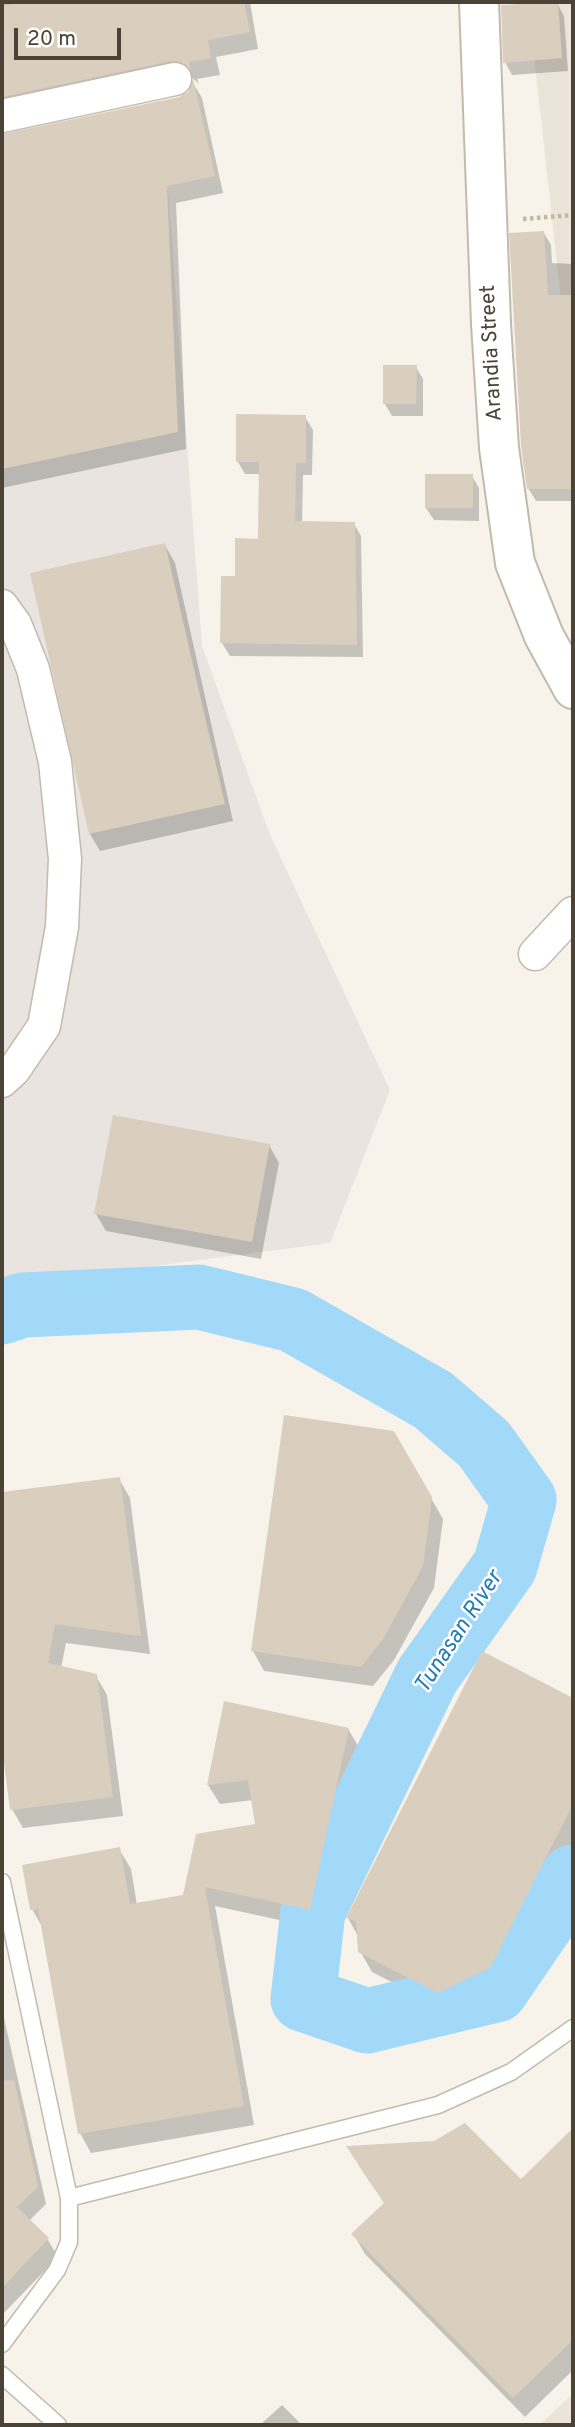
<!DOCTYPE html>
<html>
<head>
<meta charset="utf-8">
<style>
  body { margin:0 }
  #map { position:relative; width:575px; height:2427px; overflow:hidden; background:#f7f3eb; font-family:Overpass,sans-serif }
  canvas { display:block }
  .frame { position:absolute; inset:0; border:4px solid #4c4337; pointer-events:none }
  .scale { position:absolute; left:14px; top:28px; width:107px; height:32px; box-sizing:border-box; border:4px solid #4c4337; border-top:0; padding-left:9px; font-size:21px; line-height:24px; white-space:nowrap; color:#4c4337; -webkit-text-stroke:5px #fff; paint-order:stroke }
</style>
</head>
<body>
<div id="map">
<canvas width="575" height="2427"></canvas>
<div class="frame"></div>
<div class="scale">20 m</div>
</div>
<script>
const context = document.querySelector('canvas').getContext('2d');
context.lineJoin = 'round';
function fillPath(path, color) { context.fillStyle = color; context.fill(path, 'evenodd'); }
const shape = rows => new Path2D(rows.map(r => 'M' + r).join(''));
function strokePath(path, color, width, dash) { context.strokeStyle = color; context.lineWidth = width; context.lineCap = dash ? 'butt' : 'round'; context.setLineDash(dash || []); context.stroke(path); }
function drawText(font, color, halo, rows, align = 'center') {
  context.font = font + ' Overpass,sans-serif'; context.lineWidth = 5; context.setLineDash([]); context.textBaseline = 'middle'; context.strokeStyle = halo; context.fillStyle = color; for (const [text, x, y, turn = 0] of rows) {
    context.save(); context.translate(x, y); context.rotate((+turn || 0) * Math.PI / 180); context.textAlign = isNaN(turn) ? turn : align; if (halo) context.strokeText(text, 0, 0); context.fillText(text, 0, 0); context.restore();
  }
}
fillPath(shape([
  [528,2,573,2,573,405,568,363],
  [573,2394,573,2425,539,2425]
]), '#ebe4d8');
fillPath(shape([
  [168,190,202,646,270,835,390,1090,330,1243,2,1286,2,224]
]), '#e9e4df');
fillPath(shape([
  [250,2,258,49,216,57,220,75,197,79,199,84,190,76,182,78,2,118,2,3],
  [557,3,564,16,568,71,512,75,505,62],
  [193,83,202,98,223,193,176,203,186,449,2,488,2,135,179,99,189,93],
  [544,233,551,245,552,263,573,264,573,501,536,501,528,488],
  [416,367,423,379,423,416,392,416,385,404],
  [305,417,313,430,312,475,303,475,302,523,354,524,361,536,363,657,230,656,222,643,237,578,259,541,261,474,245,474,238,462],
  [472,476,479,488,479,521,434,520,426,508],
  [165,545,175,563,233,821,100,851,90,834],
  [269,1145,279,1163,261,1259,106,1231,96,1214],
  [393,1432,443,1519,434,1588,394,1660,373,1686,264,1671,253,1651],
  [119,1479,130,1498,150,1654,66,1643,61,1668,96,1676,107,1695,123,1816,23,1828,12,1809,2,1732,2,1494],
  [482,1654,573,1700,573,1846,501,1988,450,2012,372,1972,360,1951,359,1938,348,1918],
  [348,1729,360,1749,321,1929,215,1906,254,2125,91,2153,80,2133,44,1930,32,1909,119,1849,131,1869,137,1905,185,1897,257,1826,253,1800,220,1804,208,1785],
  [2,2009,46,2204,29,2221,48,2240,58,2257,2,2315],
  [565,2138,573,2146,573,2370,525,2417,365,2254,354,2235,385,2204,359,2166,521,2182],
  [282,2405,302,2425,260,2425]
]), '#0003');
strokePath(shape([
  [2,1312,23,1305,199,1297,293,1320,433,1400,484,1444,524,1500,505,1566,427,1676,313,1911,303,1999,367,2021,496,1990,573,1877]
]), '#a2d8f8', 65);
fillPath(shape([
  [23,2,244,2,250,32,208,40,211,58,189,62,191,71,181,62,171,61,2,97,2,6],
  [558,2,562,58,503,63,501,5],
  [193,79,215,176,167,186,178,432,2,469,2,134,179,97,188,92],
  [544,231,548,295,573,295,573,489,527,489,521,446,509,233],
  [383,365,417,365,416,404,383,404],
  [236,414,306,415,306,463,296,463,295,521,355,522,357,645,220,643,221,576,235,576,235,538,258,539,259,462,236,462],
  [425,474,473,474,473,508,425,508],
  [165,543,225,804,89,834,30,573],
  [113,1115,270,1144,252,1242,94,1214],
  [284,1415,394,1431,432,1497,423,1566,383,1639,361,1667,251,1651],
  [120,1477,141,1636,55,1624,48,1663,97,1674,113,1797,10,1810,2,1746,2,1492],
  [482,1651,573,1698,573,1804,490,1968,438,1993,358,1952,356,1921,346,1918],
  [224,1701,349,1728,310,1910,205,1887,244,2106,78,2134,38,1909,30,1910,22,1865,120,1847,130,1904,183,1895,196,1834,255,1824,248,1780,207,1785],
  [14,2080,38,2187,17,2207,49,2238,2,2288,2,2081],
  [465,2123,521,2179,573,2128,573,2340,513,2398,351,2234,384,2203,346,2146,434,2141]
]), '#dacebf');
const service = shape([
  [2,1882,69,2198,69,2242,57,2270,2,2344],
  [69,2198,438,2105,511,2072,573,2028],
  [2,2375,58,2425]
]);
const minor = shape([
  [2,116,175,79],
  [2,606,15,624,33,669,55,762,65,859,62,927,44,1026,14,1070,2,1081],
  [535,954,573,913]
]);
const tertiary = shape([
  [479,2,491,324,499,448,515,563,544,636,573,689]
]);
strokePath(service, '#c3baac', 19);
strokePath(minor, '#c3baac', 35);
strokePath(tertiary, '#c3baac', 42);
strokePath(shape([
  [523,219,573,215]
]), '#c7b69b', 4.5, [3.5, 3.5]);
strokePath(service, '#fff', 16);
strokePath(minor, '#fff', 32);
strokePath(tertiary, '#fff', 38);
drawText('21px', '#4c4337', '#fff', [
  ["Arandia Street",493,353,-93]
]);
drawText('italic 23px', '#227bb3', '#fff', [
  ["Tunasan River",460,1633,-57]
]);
</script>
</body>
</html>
